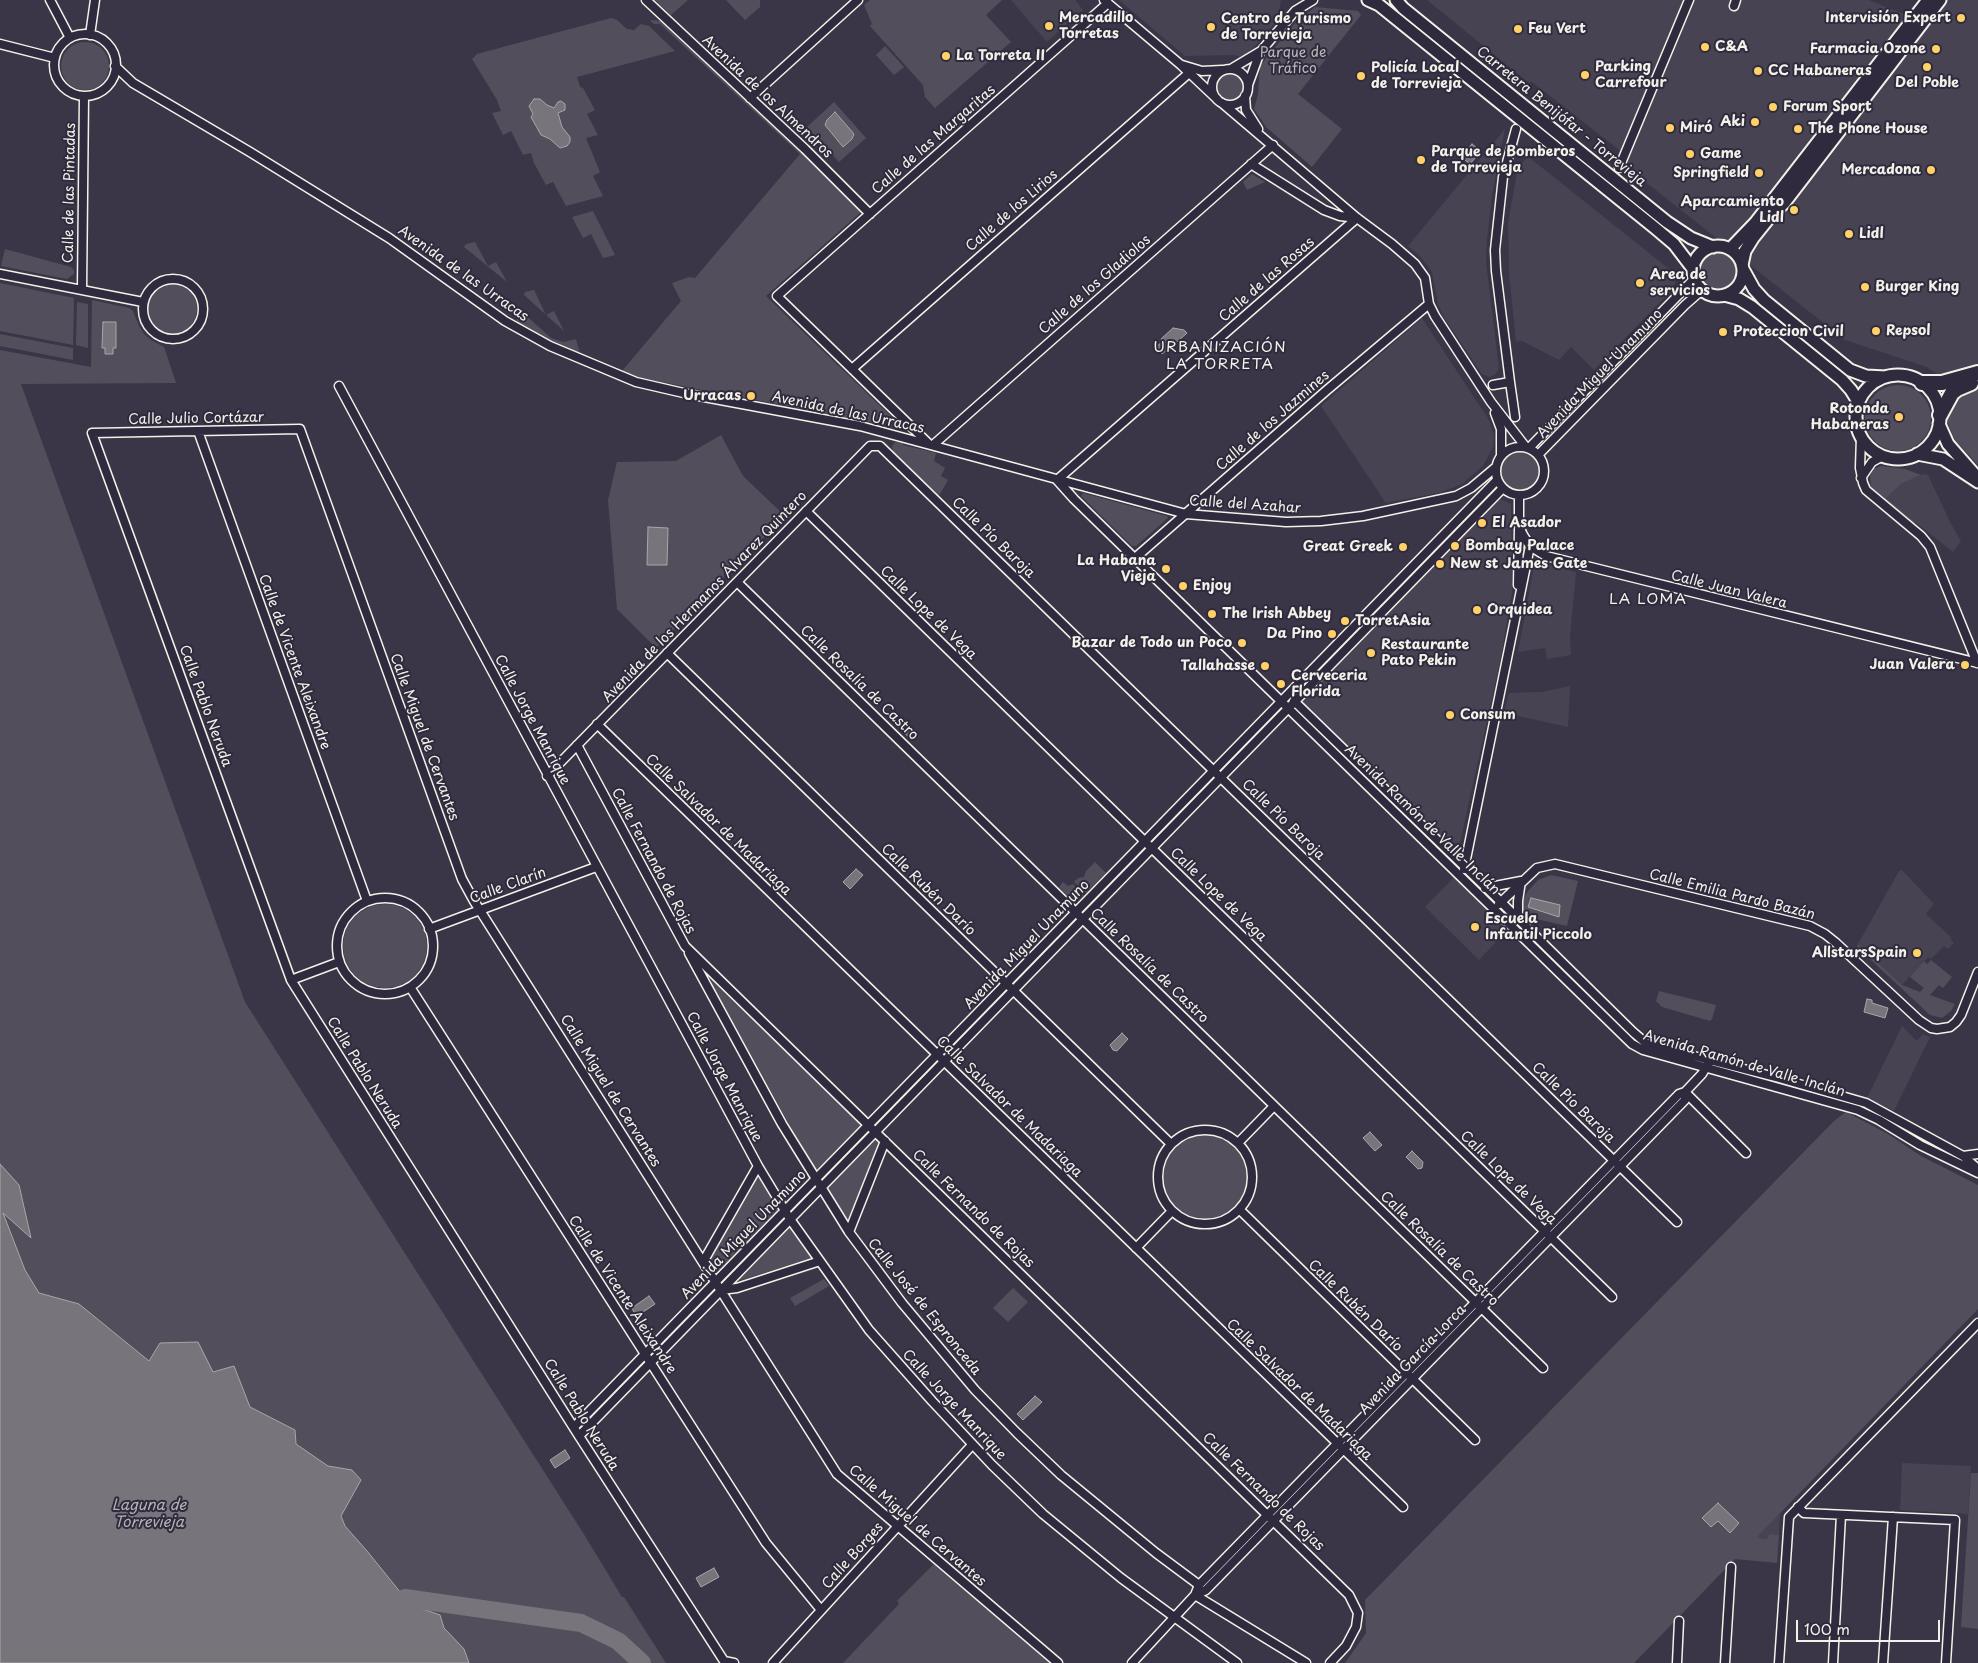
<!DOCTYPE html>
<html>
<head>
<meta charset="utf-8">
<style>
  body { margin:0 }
  #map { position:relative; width:1978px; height:1663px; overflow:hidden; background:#3b3647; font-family:"Playpen Sans",sans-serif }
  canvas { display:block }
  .scale { position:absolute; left:1796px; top:1620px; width:144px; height:22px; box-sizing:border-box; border:2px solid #f4f1e8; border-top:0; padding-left:6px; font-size:15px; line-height:18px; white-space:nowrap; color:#f4f1e8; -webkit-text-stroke:4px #2f2a3d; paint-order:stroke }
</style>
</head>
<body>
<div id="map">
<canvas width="1978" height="1663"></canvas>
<div class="scale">100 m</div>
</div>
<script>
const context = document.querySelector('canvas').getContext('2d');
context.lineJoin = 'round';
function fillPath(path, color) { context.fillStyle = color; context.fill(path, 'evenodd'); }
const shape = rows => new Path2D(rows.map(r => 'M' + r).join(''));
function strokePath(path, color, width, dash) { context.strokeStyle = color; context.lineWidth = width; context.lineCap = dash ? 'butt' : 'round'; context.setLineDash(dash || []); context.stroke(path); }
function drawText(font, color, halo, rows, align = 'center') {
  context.font = font + ' "Playpen Sans",sans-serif'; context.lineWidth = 4; context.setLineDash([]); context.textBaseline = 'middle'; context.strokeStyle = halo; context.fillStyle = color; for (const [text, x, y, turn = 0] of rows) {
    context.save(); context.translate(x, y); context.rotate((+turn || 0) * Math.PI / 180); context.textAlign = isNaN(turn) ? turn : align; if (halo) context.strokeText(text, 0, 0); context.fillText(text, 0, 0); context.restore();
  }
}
fillPath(shape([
  [1011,0,1075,0,1083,10,1047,42],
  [1119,0,1281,0,1277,21,1255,46,1242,57,1234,55,1185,56],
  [1427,0,1869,0,1928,24,1947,0,1978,0,1978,367,1941,380,1940,376,1927,367,1845,340,1638,176,1618,149,1532,82,1529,83],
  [1505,129,1492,195,1487,240,1486,262,1499,368,1496,374,1490,377,1482,374,1443,316,1438,304,1432,272,1420,256,1408,246],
  [1530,158,1669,269,1675,277,1675,283,1671,291,1594,370,1571,347,1559,360,1522,341,1516,342,1509,273,1508,223,1518,167,1526,159],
  [1422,318,1489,420,1494,436,1493,447,1483,466,1462,484,1442,492,1386,503,1321,406],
  [1923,474,1928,475,1951,524,1961,541,1953,552,1885,498,1901,484],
  [1498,498,1511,504,1512,593,1500,662,1458,852,1303,702],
  [1535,561,1576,572,1570,637,1571,655,1547,659,1545,648,1518,652],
  [1570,686,1568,727,1504,713,1509,693,1541,692],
  [1902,870,1934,904,1926,914,1952,938,1950,939,1954,943,1948,949,1944,946,1931,959,1928,957,1902,985,1858,944,1899,871],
  [1454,877,1508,929,1479,960,1425,907],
  [1902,1026,1917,1041,1923,1034,1930,1037,1894,1111,1867,1098],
  [1902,1463,1971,1466,1968,1514,1900,1510],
  [1780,1513,1779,1535,1770,1534,1766,1539,1760,1539,1757,1536]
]), '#484352');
fillPath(shape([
  [655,0,688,0,671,15],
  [726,0,760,0,760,7,745,20],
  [870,0,1002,0,986,15,1011,42,935,108,925,97,923,85,870,26,872,24,864,5],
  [1315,7,1358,11,1361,15,1298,94,1342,129,1312,167,1266,127,1254,109,1258,94,1260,66,1294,24],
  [611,18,617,20,627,29,634,30,641,24,649,26,675,51,577,77,580,87,583,88,595,110,587,114,598,135,586,138,600,172,593,176,603,196,566,206,553,182,546,185,534,163,531,153,523,155,511,131,503,135,492,113,501,111,497,100,472,59,477,54],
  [650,20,662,21,805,155,861,212,766,296,898,423,897,427,687,387,637,377,622,371,681,301,672,283,689,277,695,278,800,154,660,24,654,24],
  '61 66a24 24 0 1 1 48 0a24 24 0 1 1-48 0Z',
  [885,46,904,67,894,75,876,55],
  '1216 87a14 14 0 1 1 28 0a14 14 0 1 1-28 0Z',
  [834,102,866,138,839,162,807,127],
  [1252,174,1265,182,1247,190,1243,182],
  [593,211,615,255,603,258,591,234,583,238,572,217],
  [475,242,488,266,496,262,507,282,464,247,466,244],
  [5,249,71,267,74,270,74,274,67,279,1,266],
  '1699 270a19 19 0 1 1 38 0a19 19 0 1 1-38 0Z',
  [0,283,74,298,73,345,0,331],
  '147 309a25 25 0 1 1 50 0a25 25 0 1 1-50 0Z',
  [534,290,546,315,554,311,564,331,524,295,525,292],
  [92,300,129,308,133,311,139,326,144,334,151,340,164,347,176,383,21,384,245,1002,585,1536,622,1597,624,1597,666,1663,0,1663,0,350,91,367],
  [77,302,88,304,88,348,76,345],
  [521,311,551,338,563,342,576,339,580,354,557,344,517,322,516,315],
  [0,334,73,348,73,360,0,346],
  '1865 418a33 33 0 1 1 66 0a33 33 0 1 1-66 0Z',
  [1978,387,1978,465,1955,440,1947,421,1950,406,1963,392],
  [721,435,743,476,785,516,732,570,728,570,724,574,724,578,656,648,617,609,608,500,617,462,676,461],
  [895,442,903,443,903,445,936,453,934,461,945,468,941,476,948,480,940,494,938,495,893,452,892,447],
  '1501 471a19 19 0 1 1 38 0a19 19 0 1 1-38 0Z',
  [1881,466,1905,469,1921,475,1901,484,1886,498,1915,522,1914,523,1871,487,1870,476,1874,469],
  [1083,493,1167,516,1168,518,1136,546,1132,546,1081,496],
  [1280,709,1282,710,1224,768,1223,767],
  [1297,709,1437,844,1436,845,1296,710],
  [1210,780,1212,781,1156,840,1154,839],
  [1141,851,1143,851,1143,853,1085,911,1085,908],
  [1095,862,1106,873,1086,893,1074,882,1078,878,1084,877,1086,871],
  [1551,875,1578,881,1567,926,1527,917,1523,910,1523,900,1528,891,1538,880],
  [1063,882,1068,886,1073,884,1084,895,1075,903,1059,887],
  '343 946a42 42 0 1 1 84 0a42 42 0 1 1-84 0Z',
  [1074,921,1074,923,1017,981,1015,981],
  [1858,944,1902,985,1920,992,1924,988,1910,977,1924,961,1927,964,1931,960,1952,977,1943,988,1939,985,1930,995,1955,1004,1951,1011,1942,1018,1930,1015,1857,947],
  [712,981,861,1125,861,1128,818,1172,815,1171,711,983],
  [1659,991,1716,1005,1712,1019,1710,1021,1662,1007,1656,1001],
  [1002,993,1004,993,1004,995,946,1052],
  [933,1063,935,1064,935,1066,877,1123],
  [1721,1067,1864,1107,1891,1120,1932,1146,1931,1146,1878,1115,1857,1106,1720,1068],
  [1846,1112,1888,1134,1921,1156,1978,1185,1978,1309,1758,1536,1760,1539,1766,1539,1770,1534,1779,1535,1777,1563,1735,1559,1634,1663,1345,1663,1366,1633,1365,1600,1834,1121],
  '1163 1177a42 42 0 1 1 84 0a42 42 0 1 1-84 0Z',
  [873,1139,875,1139,879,1144,849,1218,847,1219,826,1188],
  [758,1176,780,1211,719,1274,716,1274,708,1262],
  [781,1221,782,1223,724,1282,723,1279],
  [789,1227,792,1228,811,1258,735,1282],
  [824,1279,829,1286,795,1306,790,1298],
  [1013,1288,1028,1302,1008,1322,993,1308],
  [709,1293,711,1295,654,1353,653,1351],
  [640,1365,642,1366,582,1427,582,1425],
  [1971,1473,1978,1473,1978,1629,1961,1627],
  [934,1564,938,1568,1051,1663,843,1663,899,1604,897,1601]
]), '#534e5c');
const water = shape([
  [534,99,540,99,547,105,554,108,558,102,561,101,565,104,565,110,558,113,562,127,570,137,570,142,567,146,560,148,550,139,541,135,531,117,533,114,529,106,534,99],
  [835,112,854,134,852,139,843,147,825,125,827,120,835,112],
  [1472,144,1481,151,1470,164,1461,157,1472,144],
  [103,322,116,322,116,348,113,348,113,354,105,354,105,348,102,348,103,322],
  [1173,328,1184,330,1187,333,1169,349,1166,346,1168,349,1162,354,1156,347,1162,342,1164,344,1161,339,1173,328],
  [648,527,668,528,667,565,647,565,648,527],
  [902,719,917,734,911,739,896,725,902,719],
  [856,869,863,875,850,889,843,882,856,869],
  [1531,898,1560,905,1559,917,1528,907,1531,898],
  [1867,999,1872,1000,1872,1003,1888,1008,1885,1018,1864,1012,1867,999],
  [1122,1033,1128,1039,1117,1051,1113,1050,1110,1045,1122,1033],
  [1370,1132,1382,1145,1375,1151,1363,1138,1370,1132],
  [1412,1151,1423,1162,1422,1168,1418,1169,1406,1157,1412,1151],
  [0,1164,19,1185,31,1238,3,1213,25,1270,39,1293,79,1304,149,1361,160,1343,198,1342,213,1372,234,1366,250,1407,295,1430,296,1444,328,1466,352,1470,361,1480,341,1516,345,1526,367,1551,405,1598,414,1606,440,1615,444,1628,464,1649,469,1663,0,1663,0,1164],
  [649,1296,655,1304,640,1314,639,1317,636,1317,632,1308,649,1296],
  [1035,1396,1042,1402,1023,1420,1017,1414,1035,1396],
  [565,1450,570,1458,555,1468,550,1460,565,1450],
  [1718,1503,1739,1523,1730,1533,1718,1521,1711,1527,1702,1518,1718,1503],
  [714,1568,719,1577,701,1587,696,1578,714,1568]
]);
fillPath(water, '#78747b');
strokePath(water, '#aaa6a7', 1);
strokePath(shape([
  [405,1598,581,1623,618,1641,642,1663]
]), '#78747b', 18);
const minor = shape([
  [50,0,70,38],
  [646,0,805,149,870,214],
  [1104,0,1181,65,1217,99],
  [1734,6,1736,0],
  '54 65a31 31 0 1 1 62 0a31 31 0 1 1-62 0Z',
  [90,35,95,0],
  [0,44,55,58],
  [1182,65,1202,71,1222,70],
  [115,66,133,83,250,152,389,238,505,321,550,346,636,382,688,394,860,426,1186,514,1286,522,1321,521,1363,516,1456,496,1471,488,1496,467],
  [1231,69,1261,51,1295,11,1313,0],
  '1212 87a18 18 0 1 1 36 0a18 18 0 1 1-36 0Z',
  [1248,85,1260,52],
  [1245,96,1246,110,1258,129],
  [750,98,858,0],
  [1222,103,1357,218,1392,244,1415,264,1425,278,1429,304,1435,316,1491,402,1525,446],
  [1251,164,1324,210,1340,216,1357,218],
  [1619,168,1689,0],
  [0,274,143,302],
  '143 309a30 30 0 1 1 60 0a30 30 0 1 1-60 0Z',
  [82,290,84,96],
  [852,369,1189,73],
  [1510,382,1515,417],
  [1493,385,1510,382,1496,271,1495,250,1503,177,1516,129],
  [339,386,758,1166,790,1219,869,1330,932,1401,992,1465,1043,1514,1121,1578,1237,1663],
  [1495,413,1501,429,1501,455],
  [198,431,367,901],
  [1861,436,1860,468,1863,483,1866,490,1921,536,1930,547,1977,663],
  [928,443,777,296,1108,3],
  [933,445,1273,145],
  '1496 471a24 24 0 1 1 48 0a24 24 0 1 1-48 0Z',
  [1529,448,1694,279],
  [1539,454,1685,305,1702,290],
  [1861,478,1872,462,1883,456],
  [1057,480,1074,499,1632,1044,1643,1050,1858,1110,1879,1120,1920,1145,1978,1173],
  [1057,480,1357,218],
  [1519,495,1519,526,1523,535,1530,546,1546,556,1978,663],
  [806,511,1612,1297],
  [1135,558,1327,390,1429,304],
  [737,582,1543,1368],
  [1518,585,1519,529],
  [667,653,1171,1144],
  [1294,701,1501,902,1633,1032,1647,1044,1779,1078,1866,1103,1963,1156,1978,1169],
  [597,724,1403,1507],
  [577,745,685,946,1349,1595,1358,1613,1356,1627,1346,1646,1330,1663],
  [547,776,870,446,880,446,1677,1222],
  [1464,869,1530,546],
  [1485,888,1521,881],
  '337 946a48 48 0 1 1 96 0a48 48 0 1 1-96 0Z',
  [1499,904,1537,868,1555,864,1810,926,1825,934,1835,942,1919,1020,1931,1028,1937,1029,1950,1027,1956,1022,1961,1015,1978,972],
  [1518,919,1518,901,1521,881],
  [429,929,596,867],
  [689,953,782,1124,849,1232,902,1303,975,1390,1017,1433,1061,1475,1156,1553,1199,1585,1195,1595,1306,1663],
  [291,980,339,962],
  [410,987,766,1543,821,1610],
  [1685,1092,1746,1153],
  '1158 1177a47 47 0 1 1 94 0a47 47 0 1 1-94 0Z',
  [1238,1143,1274,1106],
  [1963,1156,1978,1154],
  [1240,1210,1475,1440],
  [849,1232,885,1141],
  [1136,1248,1172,1211],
  [703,1262,758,1166],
  [721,1290,737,1288,820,1261],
  [574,1427,1497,480],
  [579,1436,1503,488],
  [1798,1507,1804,1513,1955,1520,1946,1663],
  [1199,1585,1679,1094,1685,1092,1702,1074,1708,1064],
  [734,1663,724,1661,579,1436,291,980,92,433,300,429,462,879,474,901,837,1474,1058,1663],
  [773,1663,972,1445],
  [1132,1663,1195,1595,1206,1590,1685,1100,1685,1092],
  [1677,1663,1679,1621],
  [1725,1663,1731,1567],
  [1779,1663,1789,1517,1978,1323],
  [1833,1663,1841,1515],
  [1883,1663,1893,1517]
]);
const secondary = shape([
  [1368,0,1379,5,1655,228,1674,244,1693,269],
  [1396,0,1403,8,1667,222,1691,238,1713,247],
  '1693 271a25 25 0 1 1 50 0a25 25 0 1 1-50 0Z',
  [1730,249,1755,223,1928,0],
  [1742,265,1745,251,1753,238,1769,218,1785,202,1940,0],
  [1743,269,1754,289,1764,300,1850,370,1866,376,1886,377],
  [1724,295,1739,299,1752,307,1842,380,1851,390,1859,403],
  '1856 417a42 42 0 1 1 84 0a42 42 0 1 1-84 0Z',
  [1939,424,1948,444,1975,475],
  [1917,454,1943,459,1978,482]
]);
const trunk = shape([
  [1922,383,1942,383,1978,373],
  [1940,415,1952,393,1957,389,1971,383]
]);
strokePath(minor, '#f4f1e8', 11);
strokePath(secondary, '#f4f1e8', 15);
strokePath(trunk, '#f4f1e8', 18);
strokePath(minor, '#2f2a3d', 8);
strokePath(secondary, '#2f2a3d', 11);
strokePath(trunk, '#2f2a3d', 14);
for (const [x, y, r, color] of [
  [1961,18,5,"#ffd166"],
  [1049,26,5,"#ffd166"],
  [1211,27,5,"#ffd166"],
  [1518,29,5,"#ffd166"],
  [1705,47,5,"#ffd166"],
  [1936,49,5,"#ffd166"],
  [946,56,5,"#ffd166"],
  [1927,67,5,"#ffd166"],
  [1758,71,5,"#ffd166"],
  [1585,75,5,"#ffd166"],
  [1361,76,5,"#ffd166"],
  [1773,107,5,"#ffd166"],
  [1755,122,5,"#ffd166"],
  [1670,128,5,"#ffd166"],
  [1798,129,5,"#ffd166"],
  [1690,154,5,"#ffd166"],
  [1421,160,5,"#ffd166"],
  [1931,170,5,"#ffd166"],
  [1759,173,5,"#ffd166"],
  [1794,210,5,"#ffd166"],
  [1849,234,5,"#ffd166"],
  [1640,283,5,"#ffd166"],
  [1865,287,5,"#ffd166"],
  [1876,331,5,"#ffd166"],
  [1723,332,5,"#ffd166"],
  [751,396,5,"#ffd166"],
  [1899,417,5,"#ffd166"],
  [1482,523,5,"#ffd166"],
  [1455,546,5,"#ffd166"],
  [1403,547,5,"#ffd166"],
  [1440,564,5,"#ffd166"],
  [1166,569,5,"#ffd166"],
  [1183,586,5,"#ffd166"],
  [1477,610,5,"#ffd166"],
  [1212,614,5,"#ffd166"],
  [1345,621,5,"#ffd166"],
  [1332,634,5,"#ffd166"],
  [1242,643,5,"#ffd166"],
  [1371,653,5,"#ffd166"],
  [1965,665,5,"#ffd166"],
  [1265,666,5,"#ffd166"],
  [1281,684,5,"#ffd166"],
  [1450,715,5,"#ffd166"],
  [1475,927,5,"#ffd166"],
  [1917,953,5,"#ffd166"]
]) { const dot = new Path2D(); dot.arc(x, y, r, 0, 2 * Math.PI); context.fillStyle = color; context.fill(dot); strokePath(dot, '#2f2a3d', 2); }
drawText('bold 14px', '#f4f1e8', '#2f2a3d', [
  ["Mercadillo",1059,18],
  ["Torretas",1059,34],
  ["Intervisión Expert",1951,18,"right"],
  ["Centro de Turismo",1221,19],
  ["de Torrevieja",1221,35],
  ["Feu Vert",1528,29],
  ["C&A",1715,47],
  ["Farmacia Ozone",1926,49,"right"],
  ["La Torreta II",956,56],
  ["Parking",1595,67],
  ["Carrefour",1595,83],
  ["Policía Local",1371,68],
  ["de Torrevieja",1371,84],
  ["CC Habaneras",1768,71],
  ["Del Poble",1927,83,"center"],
  ["Forum Sport",1783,107],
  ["Aki",1745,122,"right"],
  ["Miró",1680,128],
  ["The Phone House",1808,129],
  ["Parque de Bomberos",1431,152],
  ["de Torrevieja",1431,168],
  ["Game",1700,154],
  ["Mercadona",1921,170,"right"],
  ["Springfield",1749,173,"right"],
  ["Aparcamiento",1784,202,"right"],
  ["Lidl",1784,218,"right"],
  ["Lidl",1859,234],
  ["Area de",1650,275],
  ["servicios",1650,291],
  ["Burger King",1875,287],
  ["Repsol",1886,331],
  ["Proteccion Civil",1733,332],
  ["Urracas",741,396,"right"],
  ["Rotonda",1889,409,"right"],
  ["Habaneras",1889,425,"right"],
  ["El Asador",1492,523],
  ["Bombay Palace",1465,546],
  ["Great Greek",1393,547,"right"],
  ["La Habana",1156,561,"right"],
  ["Vieja",1156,577,"right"],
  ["New st James Gate",1450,564],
  ["Enjoy",1193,586],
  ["Orquidea",1487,610],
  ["The Irish Abbey",1222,614],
  ["TorretAsia",1355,621],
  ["Da Pino",1322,634,"right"],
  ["Bazar de Todo un Poco",1232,643,"right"],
  ["Restaurante",1381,645],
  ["Pato Pekin",1381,661],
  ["Juan Valera",1955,665,"right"],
  ["Tallahasse",1255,666,"right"],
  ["Cerveceria",1291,676],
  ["Florida",1291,692],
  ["Consum",1460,715],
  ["Escuela",1485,919],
  ["Infantil Piccolo",1485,935],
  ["AllstarsSpain",1907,953,"right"]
], 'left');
drawText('14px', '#bcb8b7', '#2f2a3d', [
  ["Parque de",1293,53],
  ["Tráfico",1293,69]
]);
drawText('14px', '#f4f1e8', '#2f2a3d', [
  ["Avenida de los Almendros",767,97,43],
  ["Carretera Benijófar - Torrevieja",1561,117,39],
  ["Calle de las Margaritas",934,140,-41],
  ["Calle de las Pintadas",70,193,-89],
  ["Calle de los Lirios",1012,211,-41],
  ["Avenida de las Urracas",463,274,35],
  ["Calle de las Rosas",1267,280,-41],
  ["Calle de los Gladiolos",1095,285,-41],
  ["Avenida Miguel Unamuno",1600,374,-46],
  ["Avenida de las Urracas",848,413,12],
  ["Calle Julio Cortázar",196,419,-1],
  ["Calle de los Jazmines",1273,421,-41],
  ["Calle del Azahar",1245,505,4],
  ["Calle Pío Baroja",993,538,44],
  ["Calle Juan Valera",1729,590,14],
  ["Avenida de los Hermanos Álvarez Quintero",705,597,-46],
  ["Calle Lope de Vega",928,613,44],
  ["Calle de Vicente Aleixandre",294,662,70],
  ["Calle Rosalía de Castro",859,683,44],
  ["Calle Pablo Neruda",205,706,70],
  ["Calle Jorge Manrique",532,720,62],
  ["Calle Miguel de Cervantes",424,737,70],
  ["Calle Pío Baroja",1283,820,44],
  ["Avenida Ramón de Valle-Inclán",1422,820,44],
  ["Calle Salvador de Madariaga",718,825,44],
  ["Calle Fernando de Rojas",653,861,62],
  ["Calle Clarín",508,886,-20],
  ["Calle Rubén Darío",928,890,44],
  ["Calle Lope de Vega",1218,895,44],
  ["Calle Emilia Pardo Bazán",1732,895,14],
  ["Avenida Miguel Unamuno",1027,945,-46],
  ["Calle Rosalía de Castro",1149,966,44],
  ["Avenida Ramón de Valle-Inclán",1744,1064,16],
  ["Calle Pablo Neruda",364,1073,58],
  ["Calle Jorge Manrique",724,1077,62],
  ["Calle Miguel de Cervantes",610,1091,58],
  ["Calle Pío Baroja",1573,1103,44],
  ["Calle Salvador de Madariaga",1009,1107,44],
  ["Calle Lope de Vega",1508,1178,44],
  ["Calle Fernando de Rojas",973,1209,44],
  ["Avenida Miguel Unamuno",744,1235,-46],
  ["Calle Rosalía de Castro",1439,1249,44],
  ["Calle de Vicente Aleixandre",622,1295,57],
  ["Calle Rubén Darío",1355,1306,44],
  ["Calle José de Espronceda",924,1307,51],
  ["Avenida García Lorca",1413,1360,-46],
  ["Calle Salvador de Madariaga",1299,1390,44],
  ["Calle Jorge Manrique",954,1405,47],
  ["Calle Pablo Neruda",581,1415,58],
  ["Calle Fernando de Rojas",1263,1492,44],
  ["Calle Miguel de Cervantes",917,1526,41],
  ["Calle Borges",853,1556,-48]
]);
context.letterSpacing = '1px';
drawText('15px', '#f4f1e8', '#2f2a3d', [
  ["URBANIZACIÓN",1220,348],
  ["LA TORRETA",1220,365],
  ["LA LOMA",1648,600]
]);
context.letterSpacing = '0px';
drawText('italic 15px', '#b6b2b2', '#2f2a3d', [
  ["Laguna de",149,1506],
  ["Torrevieja",149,1523]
]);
</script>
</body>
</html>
